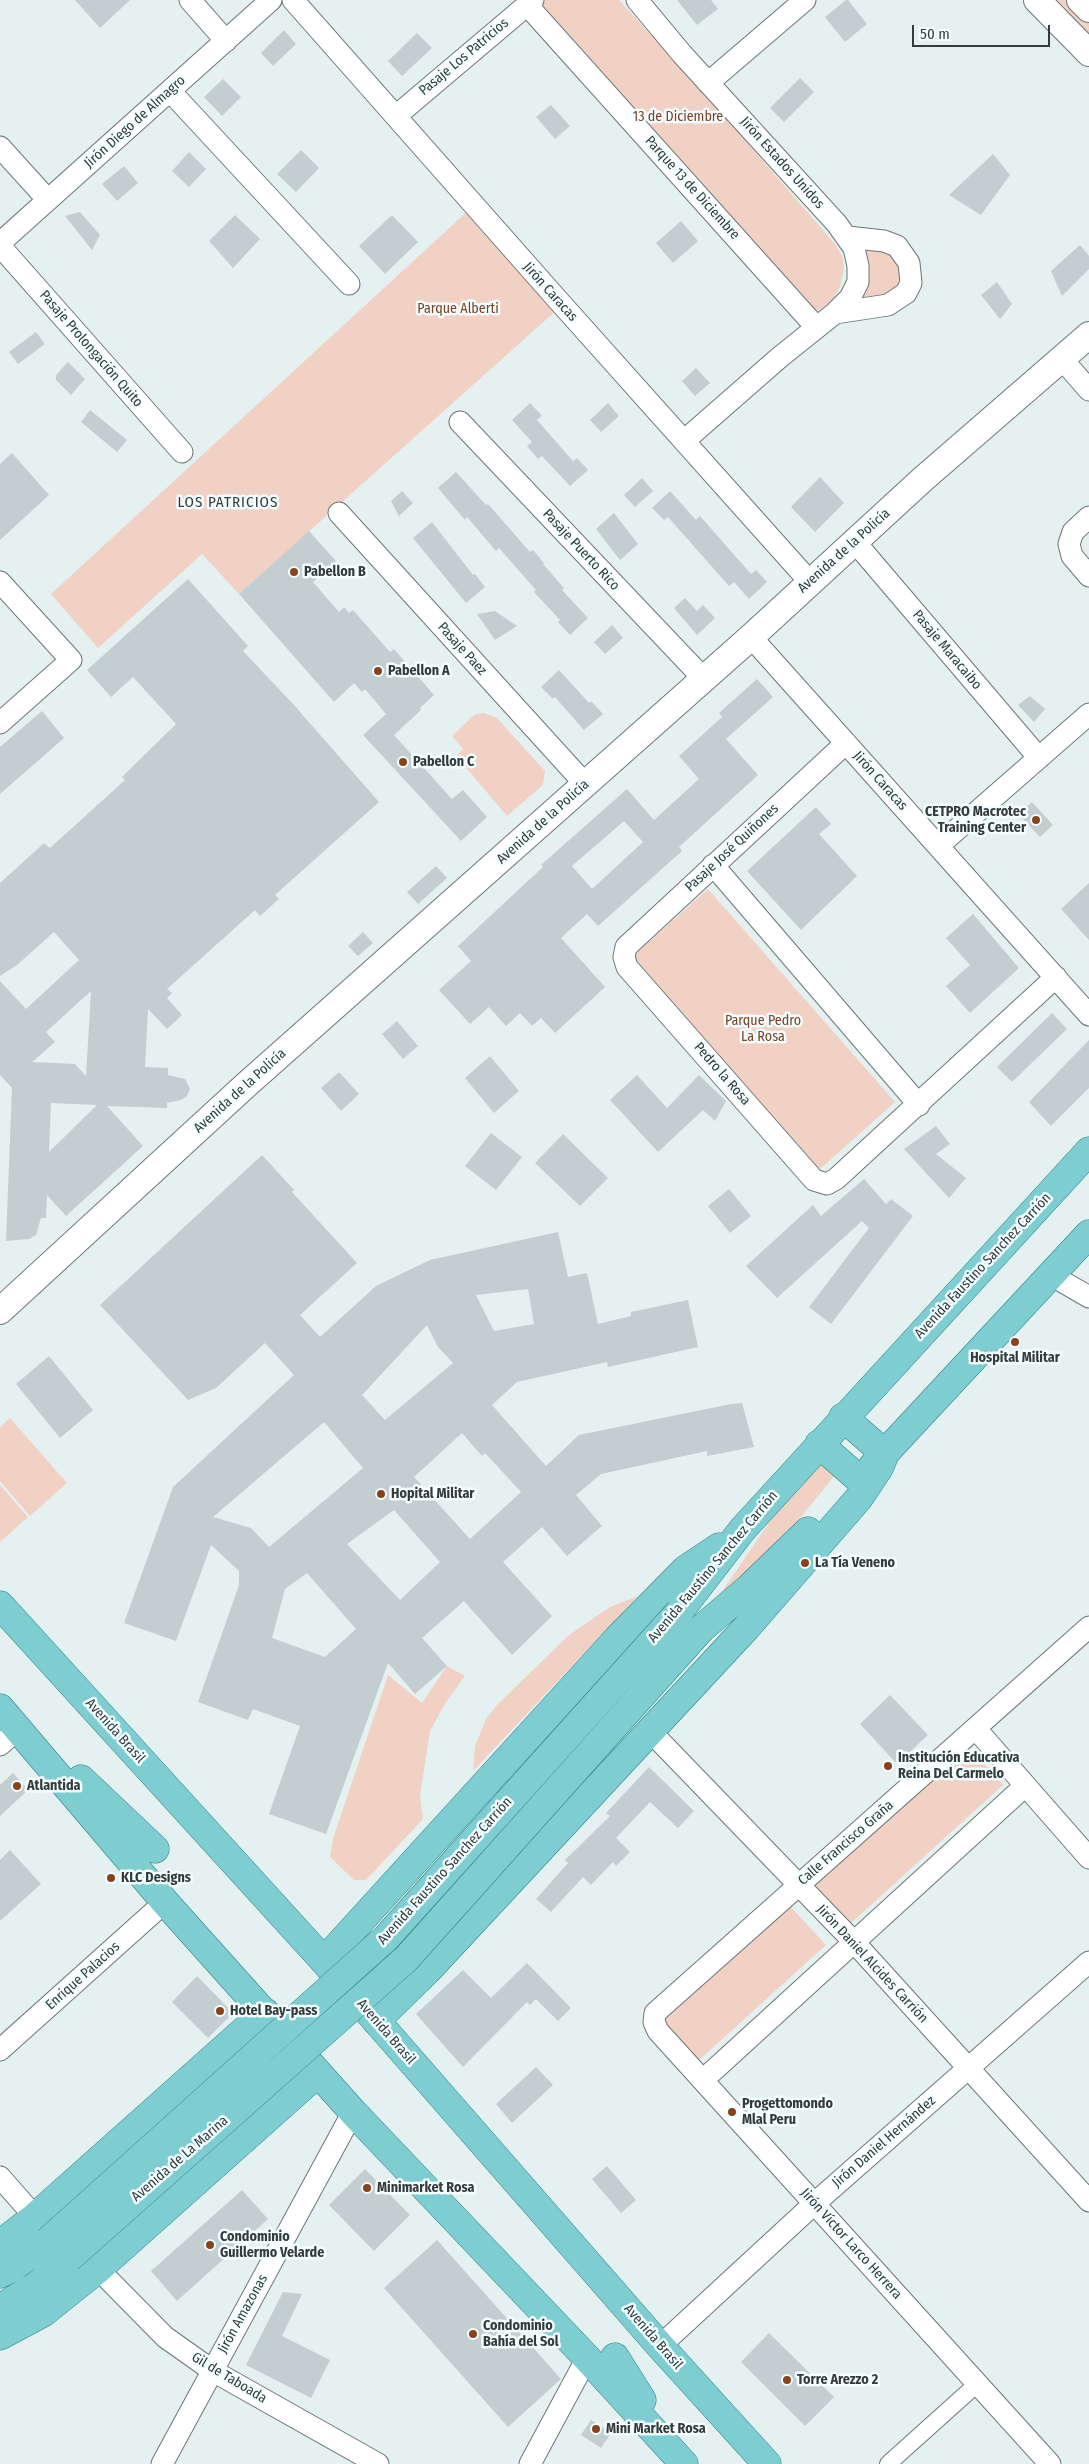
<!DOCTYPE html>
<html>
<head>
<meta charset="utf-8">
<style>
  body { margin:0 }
  #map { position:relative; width:1089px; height:2464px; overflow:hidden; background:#e5f1f1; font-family:"Fira Sans Condensed",sans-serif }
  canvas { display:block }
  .scale { position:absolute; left:912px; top:25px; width:138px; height:22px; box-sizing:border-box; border:2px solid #353a3a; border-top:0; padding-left:6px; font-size:15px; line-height:18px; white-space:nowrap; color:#353a3a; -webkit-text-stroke:4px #f2feff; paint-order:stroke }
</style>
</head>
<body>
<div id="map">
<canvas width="1089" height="2464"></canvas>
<div class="scale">50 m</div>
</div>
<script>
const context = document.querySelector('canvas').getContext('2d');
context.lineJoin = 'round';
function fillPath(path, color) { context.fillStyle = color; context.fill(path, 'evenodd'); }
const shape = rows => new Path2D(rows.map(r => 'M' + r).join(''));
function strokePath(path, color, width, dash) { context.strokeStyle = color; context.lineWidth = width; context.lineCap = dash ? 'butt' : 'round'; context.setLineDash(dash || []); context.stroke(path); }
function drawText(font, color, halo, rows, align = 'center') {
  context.font = font + ' "Fira Sans Condensed",sans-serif'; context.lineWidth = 5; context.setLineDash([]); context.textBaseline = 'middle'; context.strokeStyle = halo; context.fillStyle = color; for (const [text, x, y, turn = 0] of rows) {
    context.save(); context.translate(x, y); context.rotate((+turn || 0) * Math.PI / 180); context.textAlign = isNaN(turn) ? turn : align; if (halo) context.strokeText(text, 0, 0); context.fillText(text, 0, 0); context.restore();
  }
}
fillPath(shape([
  [544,0,619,0,703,92,835,244,842,256,844,269,840,286,833,300,823,308,808,314,534,9],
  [1049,0,1070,0,1089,19,1089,39],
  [470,209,558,309,239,594,202,554,98,648,51,594],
  [864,246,890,251,900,270,901,282,889,297,861,302,864,285],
  [483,713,496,717,545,771,543,785,507,816,456,756,463,749,452,736,474,715],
  [708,889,895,1102,819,1170,632,957],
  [10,1418,67,1483,30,1516,0,1481,0,1427],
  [824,1463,835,1475,771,1554,712,1606,788,1495,819,1465],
  [0,1485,28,1517,0,1542],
  [638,1596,473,1771,475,1746,486,1719,497,1705,569,1635,610,1607],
  [447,1666,465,1676,446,1702,430,1731,420,1796,423,1819,366,1880,354,1880,330,1857,333,1839,388,1675,422,1703],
  [968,1746,1003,1785,850,1924,812,1884],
  [787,1903,826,1945,698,2061,659,2018]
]), '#f0d1c3');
fillPath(shape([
  [75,0,130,0,100,28],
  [677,0,711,0,718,9,697,25],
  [846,0,848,0,867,24,845,42,825,17],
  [284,30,296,44,273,66,261,53],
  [417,33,432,48,402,76,388,61],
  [800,78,814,92,784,122,770,108],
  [223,79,241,97,222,116,204,97],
  [551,105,570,126,555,139,536,117],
  [301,150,319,168,296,192,277,174],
  [189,152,206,169,189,187,172,171],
  [993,154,1010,175,981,215,949,195],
  [124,166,138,183,117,201,102,184],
  [80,212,100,235,92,250,65,216],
  [235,215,260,239,233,268,209,241],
  [392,215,418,242,385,274,359,246],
  [681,221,698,241,673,263,656,243],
  [1080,245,1089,256,1089,269,1062,296,1051,271],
  [997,282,1012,304,1000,319,981,295],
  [36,332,45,344,18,364,9,352],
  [68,362,85,379,71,395,56,380,56,375],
  [696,368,710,383,695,396,682,381],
  [530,403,542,416,537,420,573,461,577,458,588,470,570,486,542,456,538,459,527,446,532,442,512,420],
  [608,403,619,416,601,432,590,420],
  [90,410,127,440,117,452,81,422],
  [12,453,49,495,0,540,0,464],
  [456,472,486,505,488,504,530,552,533,550,544,563,543,564,564,588,562,590,588,618,570,635,558,622,560,620,534,592,536,590,499,548,496,551,467,517,465,520,438,488],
  [820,477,844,503,815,532,791,507],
  [642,478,653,491,635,507,624,495],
  [402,491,413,503,399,516,391,501],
  [670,491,696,520,700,516,751,574,756,570,767,582,749,599,734,582,729,586,668,517,664,520,652,508],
  [614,513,638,544,620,560,596,529],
  [432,522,473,575,475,574,485,587,466,603,413,538],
  [309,531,336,561,313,582,339,612,344,607,349,613,353,610,390,652,394,649,434,695,420,708,421,710,394,735,452,799,463,790,487,817,461,841,363,735,386,714,365,689,362,692,354,683,334,702,239,594],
  [188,579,248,646,243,651,294,705,379,802,275,895,279,899,260,916,255,910,167,989,172,993,167,998,182,1015,167,1029,148,1009,145,1067,168,1068,168,1075,185,1079,190,1089,187,1096,181,1100,167,1103,167,1108,107,1106,143,1146,66,1216,47,1195,46,1218,41,1218,36,1235,29,1239,6,1241,12,1088,0,1075,0,981,26,1009,79,960,54,932,17,965,0,976,0,883,44,843,50,848,125,780,122,777,176,724,133,677,111,697,87,670],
  [91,991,86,1076,75,1064,32,1062,55,1042,46,1032],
  [51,1103,97,1105,49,1152],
  [685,598,697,611,703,605,715,618,697,635,674,608],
  [495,611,517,626,495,640,477,614],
  [612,625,623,638,605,654,594,642],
  [559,670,589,703,591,701,603,714,584,730,555,697,553,699,541,687],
  [757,679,773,697,726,739,758,775,679,847,682,851,598,926,587,914,561,938,605,987,555,1033,541,1018,532,1026,520,1013,506,1026,489,1007,470,1024,439,990,471,961,458,946,543,867,541,865,627,789,654,820,699,779,679,756,722,717,719,713],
  [624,821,643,842,592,889,572,866],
  [1030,696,1045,709,1034,722,1018,705],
  [42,711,64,738,0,794,0,747],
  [1032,802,1053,825,1040,837,1018,814],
  [816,807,831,824,819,834,857,876,801,930,747,871],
  [436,866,447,878,418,904,407,892],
  [1089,883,1089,940,1061,909],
  [973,914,1019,968,970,1013,946,986,970,965,946,938],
  [363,932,373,943,358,956,348,946],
  [1052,1013,1067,1029,1012,1082,997,1067],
  [397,1021,418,1046,403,1059,382,1034],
  [1089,1040,1089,1088,1051,1126,1029,1102],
  [490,1056,519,1091,494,1113,465,1078],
  [339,1072,359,1094,341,1111,321,1088],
  [637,1075,667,1108,699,1075,726,1101,715,1121,703,1110,658,1152,610,1100],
  [936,1126,950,1144,936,1154,966,1178,949,1198,904,1149],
  [491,1133,522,1157,496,1190,465,1166],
  [563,1134,608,1178,580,1206,535,1163],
  [262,1155,294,1190,292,1192,357,1263,300,1315,320,1337,376,1286,430,1260,558,1232,568,1277,587,1273,598,1324,631,1316,631,1312,688,1300,698,1347,608,1367,607,1362,517,1382,492,1405,546,1466,579,1435,731,1404,742,1403,754,1447,707,1456,707,1451,601,1474,576,1495,602,1526,567,1556,542,1527,503,1562,552,1616,512,1655,464,1601,422,1638,447,1666,415,1694,388,1663,326,1834,269,1814,300,1726,253,1709,248,1720,198,1702,239,1585,239,1571,211,1545,176,1641,124,1623,173,1487,294,1375,265,1343,216,1388,188,1400,100,1305],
  [528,1289,534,1324,494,1331,476,1295],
  [427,1325,438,1347,453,1363,385,1420,362,1395],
  [324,1422,363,1468,269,1547,251,1528,213,1517],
  [462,1433,482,1456,485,1453,521,1492,470,1539,414,1477],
  [394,1510,440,1562,400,1600,347,1544],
  [307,1573,356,1629,325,1657,272,1638,285,1589],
  [864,1179,886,1204,891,1199,913,1216,831,1324,809,1307,869,1228,862,1221,777,1298,746,1266,813,1205,821,1216],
  [729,1189,751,1216,730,1233,708,1206],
  [49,1356,93,1410,60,1438,16,1384],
  [890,1695,928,1735,897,1764,860,1724],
  [649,1767,694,1811,678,1828,650,1802,616,1838,630,1852,616,1866,613,1862,591,1885,583,1877,551,1912,536,1899,568,1863,565,1860,610,1816,606,1813],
  [13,1773,28,1790,0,1816,0,1785],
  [10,1850,41,1884,0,1921,0,1860],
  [527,1963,571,2008,558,2021,536,1999,530,2005,527,2002,463,2067,416,2014,463,1970,491,1998],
  [197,1976,233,2013,208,2038,172,2002],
  [536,2067,553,2085,512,2123,496,2104],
  [607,2166,636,2200,621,2213,592,2179],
  [365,2169,410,2215,374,2251,329,2205],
  [242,2190,268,2219,177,2301,151,2271],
  [437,2240,561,2379,508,2427,384,2288],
  [283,2292,302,2294,282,2336,330,2360,311,2398,246,2365],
  [769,2333,834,2397,805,2426,741,2362],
  [591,2420,611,2433,601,2448,581,2435]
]), '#c2cecf');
const pedestrian = shape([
  [888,2464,977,2384]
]);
const minor = shape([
  [190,0,226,41],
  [293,0,557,299,810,582],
  [637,0,682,54,837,224,854,248,858,266,858,282,850,298,835,313,780,357,684,441],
  [527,5,816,327],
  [708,83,805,0],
  [170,91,349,284],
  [396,116,533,0],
  [0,147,48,200],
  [0,243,271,0],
  [0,246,182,452],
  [835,313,888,305,906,293,911,283,909,263,897,246,884,241,847,237],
  [1062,359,1089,390],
  [460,422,703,678],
  [339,513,585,784],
  [1089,517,1073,532,1069,544,1072,556,1089,576],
  [855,542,1039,758],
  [0,582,71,660,0,723],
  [751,637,1089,1015],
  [846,743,626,947,624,957,627,967,814,1180,827,1184,836,1179,1056,977],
  [938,846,1089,714],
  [713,865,919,1105],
  [1051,1275,1089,1297],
  [976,1729,1089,1858],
  [650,1731,853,1941,1089,2201],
  [0,1745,18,1729],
  [0,2050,165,1902],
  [703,2080,1025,1786],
  [0,2177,35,2217],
  [98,2269,165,2337,213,2371,378,2464],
  [660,2346,815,2203,1089,1962],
  [162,2464,353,2112],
  [530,2464,587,2358],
  [1050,2464,658,2031,654,2022,655,2013,1089,1627]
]);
const tertiary = shape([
  [1037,0,1089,53],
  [1080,0,1089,9],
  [0,1311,246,1085,751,637,923,479,1089,335]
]);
const primary = shape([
  [843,1417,885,1454],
  [819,1444,860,1480],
  [872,1467,1089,1234],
  [0,1605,324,1961,660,2346,767,2464],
  [679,1612,742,1530,1089,1151],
  [701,1629,749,1588,808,1531],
  [0,1708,165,1902,353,2112,587,2358,684,2464],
  [81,1779,155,1849],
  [324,1961,618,1638,686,1569,719,1547],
  [376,2021,427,1971,747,1627,859,1498,879,1468,885,1454],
  [0,2244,35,2217,265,2012],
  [0,2274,12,2268,48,2241],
  [0,2308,36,2286,69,2258],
  [0,2336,43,2313,98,2269,318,2073],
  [615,2357,642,2400]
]);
strokePath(pedestrian, '#6c7778', 18);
strokePath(minor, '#6c7778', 23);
strokePath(tertiary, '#6c7778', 28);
strokePath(primary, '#2b8488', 29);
strokePath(pedestrian, '#fff', 16);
strokePath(minor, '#fff', 21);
strokePath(tertiary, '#fff', 26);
strokePath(primary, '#7dcdd1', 28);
const primaryBridge = shape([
  [48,2241,387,1937,679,1612],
  [69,2258,406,1959,701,1629]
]);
strokePath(primaryBridge, '#2b8488', 29, []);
strokePath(primaryBridge, '#7dcdd1', 28);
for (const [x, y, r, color] of [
  [294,572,5,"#88431c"],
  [378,671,5,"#88431c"],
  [403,762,5,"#88431c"],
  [1036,820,5,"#88431c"],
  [1015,1342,5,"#88431c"],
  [381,1494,5,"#88431c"],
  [805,1563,5,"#88431c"],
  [888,1766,5,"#88431c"],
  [17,1786,5,"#88431c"],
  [111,1878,5,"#88431c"],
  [220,2011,5,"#88431c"],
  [732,2112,5,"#88431c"],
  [367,2188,5,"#88431c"],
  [210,2245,5,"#88431c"],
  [473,2334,5,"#88431c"],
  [787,2380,5,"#88431c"],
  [596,2429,5,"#88431c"]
]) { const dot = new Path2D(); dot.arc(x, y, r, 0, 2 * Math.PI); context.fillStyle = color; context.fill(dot); strokePath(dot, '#f2feff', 2); }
drawText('14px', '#353a3a', '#f2feff', [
  ["Pasaje Los Patricios",464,57,-40],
  ["Jirón Diego de Almagro",135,122,-42],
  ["Jirón Estados Unidos",782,163,48],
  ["Parque 13 de Diciembre",692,188,48],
  ["Jirón Caracas",550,292,48],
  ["Pasaje Prolongación Quito",91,349,49],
  ["Pasaje Puerto Rico",581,550,47],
  ["Avenida de la Policía",844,551,-42],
  ["Pasaje Paez",462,649,48],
  ["Pasaje Maracaibo",947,650,50],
  ["Jirón Caracas",880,781,48],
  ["Avenida de la Policía",543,822,-42],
  ["Pasaje José Quiñones",732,848,-43],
  ["Pedro la Rosa",722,1074,49],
  ["Avenida de la Policía",240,1091,-42],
  ["Avenida Faustino Sanchez Carrión",983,1266,-47],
  ["Avenida Faustino Sanchez Carrión",713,1567,-50],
  ["Avenida Brasil",115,1731,48],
  ["Calle Francisco Graña",846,1843,-41],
  ["Avenida Faustino Sanchez Carrión",445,1871,-48],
  ["Jirón Daniel Alcides Carrión",872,1964,47],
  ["Enrique Palacios",83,1976,-42],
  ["Avenida Brasil",386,2032,49],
  ["Jirón Daniel Hernández",884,2142,-41],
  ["Avenida de La Marina",180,2159,-41],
  ["Jirón Víctor Larco Herrera",851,2244,48],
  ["Jirón Amazonas",243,2314,-61],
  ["Avenida Brasil",653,2337,49],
  ["Gil de Taboada",229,2378,31]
]);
drawText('14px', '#7c4223', '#f2feff', [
  ["13 de Diciembre",678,117],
  ["Parque Alberti",458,309],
  ["Parque Pedro",763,1021],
  ["La Rosa",763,1037]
]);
drawText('bold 14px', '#353a3a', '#f2feff', [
  ["Pabellon B",304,572],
  ["Pabellon A",388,671],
  ["Pabellon C",413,762],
  ["CETPRO Macrotec",1026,812,"right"],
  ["Training Center",1026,828,"right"],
  ["Hospital Militar",1015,1358,"center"],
  ["Hopital Militar",391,1494],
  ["La Tía Veneno",815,1563],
  ["Institución Educativa",898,1758],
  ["Reina Del Carmelo",898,1774],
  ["Atlantida",27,1786],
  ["KLC Designs",121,1878],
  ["Hotel Bay-pass",230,2011],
  ["Progettomondo",742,2104],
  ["Mlal Peru",742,2120],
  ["Minimarket Rosa",377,2188],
  ["Condominio",220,2237],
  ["Guillermo Velarde",220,2253],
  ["Condominio",483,2326],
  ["Bahía del Sol",483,2342],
  ["Torre Arezzo 2",797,2380],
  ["Mini Market Rosa",606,2429]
], 'left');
context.letterSpacing = '1px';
drawText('15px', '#353a3a', '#f2feff', [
  ["LOS PATRICIOS",228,503]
]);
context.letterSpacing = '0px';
</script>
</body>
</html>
